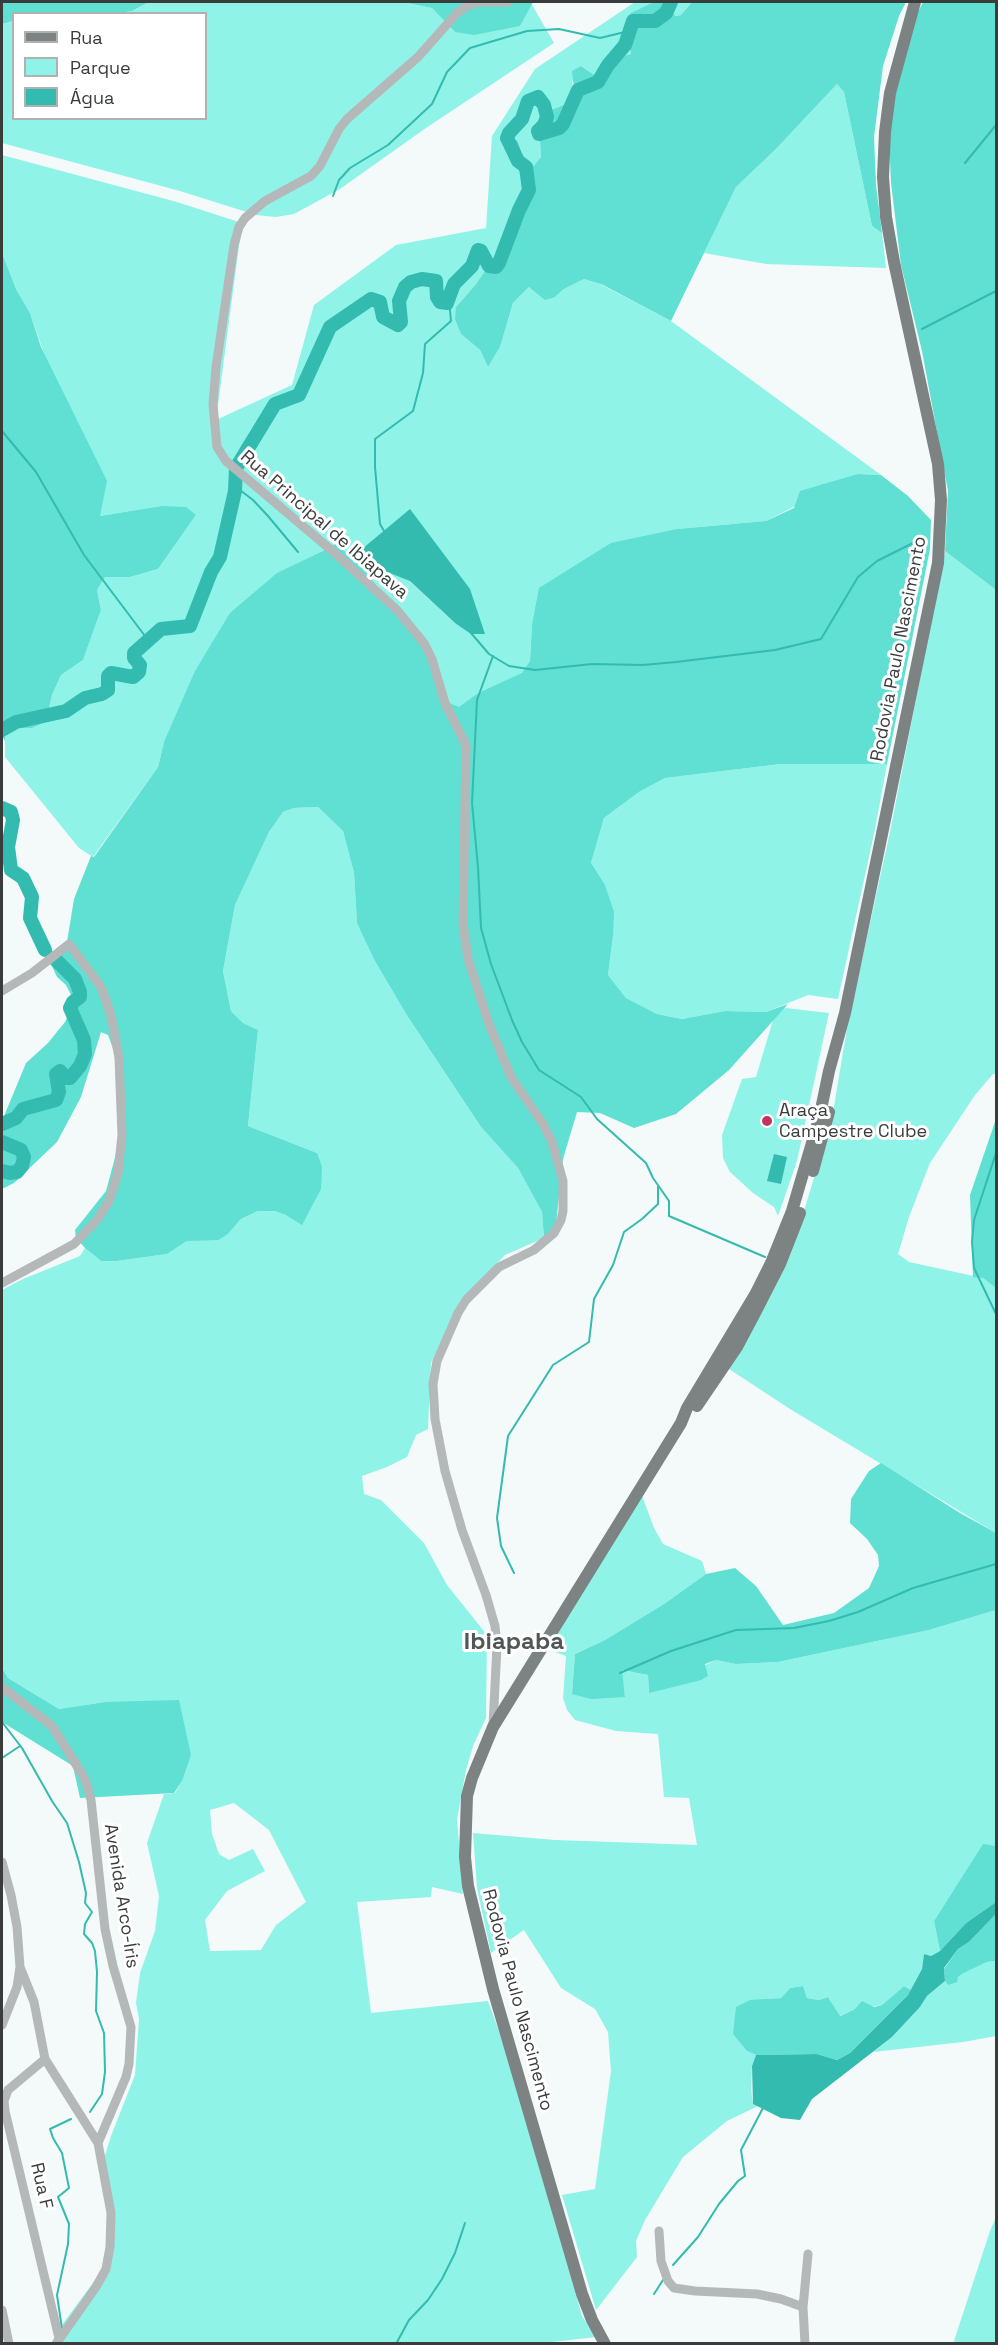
<!DOCTYPE html>
<html>
<head>
<meta charset="utf-8">
<style>
  body { margin:0 }
  #map { position:relative; width:998px; height:2345px; overflow:hidden; background:#f3faf9; font-family:"Space Grotesk",sans-serif }
  canvas { display:block }
  .frame { position:absolute; inset:0; border:3px solid #3a3c3c; pointer-events:none }
  .legend { position:absolute; left:12px; top:12px; width:195px; height:108px; box-sizing:border-box; background:#fff; border:2px solid #b0b1b1; margin:0; padding:8px 10px; list-style:none; font-size:18px; color:#3a3c3c }
  .legend li { display:flex; align-items:center; gap:12px; height:30px }
  .legend b { width:30px; border:2px solid #b0b1b1 }
</style>
</head>
<body>
<div id="map">
<canvas width="998" height="2345"></canvas>
<div class="frame"></div>
<ul class="legend">
<li><b style="height:8px;background:#7d8282"></b>Rua</li>
<li><b style="height:16px;background:#8ff3e8"></b>Parque</li>
<li><b style="height:16px;background:#33bbaf"></b>Água</li>
</ul>
</div>
<script>
const context = document.querySelector('canvas').getContext('2d');
context.lineJoin = 'round';
function fillPath(path, color) { context.fillStyle = color; context.fill(path, 'evenodd'); }
const shape = rows => new Path2D(rows.map(r => 'M' + r).join(''));
function strokePath(path, color, width, dash) { context.strokeStyle = color; context.lineWidth = width; context.lineCap = dash ? 'butt' : 'round'; context.setLineDash(dash || []); context.stroke(path); }
function drawText(font, color, halo, rows, align = 'center') {
  context.font = font + ' "Space Grotesk",sans-serif'; context.lineWidth = 6; context.setLineDash([]); context.textBaseline = 'middle'; context.strokeStyle = halo; context.fillStyle = color; for (const [text, x, y, turn = 0] of rows) {
    context.save(); context.translate(x, y); context.rotate((+turn || 0) * Math.PI / 180); context.textAlign = isNaN(turn) ? turn : align; if (halo) context.strokeText(text, 0, 0); context.fillText(text, 0, 0); context.restore();
  }
}
fillPath(shape([
  [149,2,402,2,432,8,455,32,520,26,531,3,554,43,426,128,340,189,294,214,276,217,256,215,180,191,2,143,2,24,13,21,14,118,206,118,206,14,119,13,132,11],
  [635,2,692,2,681,15,674,16,669,4,655,2,645,7,626,30,631,54,613,59,609,77,596,76,581,66,572,82,574,89,568,103,549,111,539,127,541,157,531,169,525,165,518,141,510,148,522,179,522,199,514,212,504,243,476,284,456,307,461,334,480,350,488,367,500,347,513,303,529,287,555,297,564,289,584,279,602,285,671,321,881,475,858,474,766,521,677,529,532,625,530,661,522,674,478,693,459,708,442,700,335,544,321,552,164,742,158,767,93,857,79,848,5,757,5,736,12,727,32,728,46,722,52,695,61,675,83,660,101,610,97,590,105,577,130,577,158,569,196,515,161,506,100,516,30,313,16,289,2,253,2,155,177,202,242,223,216,420,292,385,314,305,396,245,486,228,492,136,535,69],
  [410,581,484,634,455,623],
  [837,84,844,92,872,226,882,233,886,268,766,264,704,253,736,187,776,149],
  [945,551,996,590,996,1074,993,1074,975,1095,930,1163,909,1217,898,1254,909,1262,983,1278,996,1288,996,1533,790,1409,726,1367,799,1227,832,1119,847,1028,890,832],
  [781,764,887,764,875,829,838,999,808,995,766,1012,725,1011,682,1019,657,1014,626,998,608,975,613,936,591,863,604,818,639,792,665,778],
  [318,807,343,831,354,873,357,923,408,1017,481,1127,518,1168,542,1212,544,1238,505,1255,459,1304,431,1363,428,1429,416,1435,407,1457,387,1467,362,1476,364,1494,381,1500,424,1543,447,1585,487,1635,486,1718,473,1746,466,1770,457,1819,463,1894,432,1887,431,1897,357,1902,371,2013,488,2001,504,2045,582,2316,596,2337,534,2344,51,2343,61,2326,101,2272,111,2221,102,2165,111,2136,135,2075,139,2019,136,2003,140,1973,155,1931,159,1896,147,1843,164,1794,175,1793,182,1781,105,1702,59,1709,8,1678,2,1668,2,1290,23,1279,80,1256,85,1248,101,1261,117,1261,167,1254,187,1241,228,1234,241,1219,258,1211,274,1211,286,1215,317,1153,248,1126,258,1030,243,1023,231,1011,223,971,235,905,269,832,283,812,294,808],
  [234,1803,269,1830,306,1902,276,1925,261,1950,210,1951,205,1920,227,1891,265,1871,253,1849,229,1860,219,1854,212,1834,210,1810],
  [786,1008,829,1013,797,1161,778,1216,774,1207,753,1193,730,1172,723,1158,722,1135,742,1079,756,1077,776,1010],
  [641,1493,654,1528,663,1544,702,1561,706,1574,664,1604,605,1640,575,1654,572,1694,625,1696,621,1670,648,1675,649,1693,716,1660,736,1664,778,1662,929,1630,996,1610,996,1846,983,1845,934,1921,940,1951,931,1956,924,1954,922,1969,911,1990,904,1986,882,2005,855,2009,839,2016,828,1997,819,2000,807,1998,803,1986,790,1988,781,1998,766,1999,743,2045,747,2051,756,2055,752,2066,751,2088,753,2104,758,2106,727,2121,683,2157,645,2220,636,2241,637,2257,596,2310,562,2195,595,2189,611,2071,608,2032,595,2009,561,1988,524,1930,491,1953,477,1888,473,1833,555,1840,697,1845,689,1798,664,1797,658,1734,616,1731,575,1720,567,1710,563,1698,566,1656,547,1649],
  [996,1961,996,2036,963,2042,873,2052,892,2037,920,2007,927,1996,945,1981,948,1985,962,1974,987,1962],
  [996,2217,996,2343,955,2343,954,2341,990,2231]
]), '#8ff3e8');
fillPath(shape([
  [2,2,149,2,132,11,119,13,14,14,13,21,2,24],
  [402,2,533,2,520,26,474,35,455,32,432,8],
  [654,2,669,4,675,16,681,15,692,2,906,2,899,16,883,66,874,137,876,185,882,233,872,226,844,92,837,84,776,149,736,187,671,321,603,285,584,279,564,289,555,297,545,300,529,287,513,303,500,347,488,367,480,350,461,334,455,319,456,307,476,284,504,243,514,212,522,199,522,179,510,148,511,139,518,141,525,165,531,169,541,157,539,127,549,111,568,103,574,89,572,71,581,66,596,76,602,74,609,77,613,59,631,54,626,30,631,13],
  [923,2,996,2,996,590,945,551,948,491,922,351,901,265,891,183,889,138,898,69,913,22],
  [2,253,16,289,30,313,41,347,107,481,100,516,161,506,186,507,196,515,158,569,130,577,105,577,97,590,101,610,83,660,61,675,52,695,46,722,32,728,12,728,5,736,5,741,2,736],
  [858,474,881,475,908,496,931,520,930,549,887,764,781,764,665,778,639,792,604,818,591,863,605,885,614,912,613,936,608,975,626,998,657,1014,682,1019,725,1011,766,1012,788,1004,729,1070,676,1114,634,1128,600,1113,577,1112,563,1159,556,1224,544,1238,542,1212,518,1168,481,1127,408,1017,374,959,357,923,354,873,343,831,318,807,294,808,283,812,269,832,235,905,223,971,231,1011,243,1023,258,1030,248,1126,317,1153,322,1167,321,1189,302,1225,286,1215,274,1211,258,1211,241,1219,228,1234,218,1240,187,1241,167,1254,117,1261,101,1261,85,1248,76,1238,75,1230,106,1191,120,1139,115,1054,108,1035,101,1032,81,1097,57,1142,14,1183,2,1189,2,1121,26,1063,48,1043,65,1022,72,1007,71,995,66,985,57,977,51,964,67,942,74,899,91,856,94,857,158,767,164,742,195,671,230,613,277,573,321,552,335,544,357,561,425,648,442,700,459,707,478,693,522,673,530,661,532,625,539,588,611,543,677,529,766,521,794,508,800,491],
  [996,1119,996,1288,983,1278,973,1277,970,1195],
  [881,1463,960,1513,996,1533,996,1610,929,1630,778,1662,736,1664,716,1660,705,1664,708,1676,701,1680,649,1693,648,1675,622,1670,625,1697,591,1699,572,1694,575,1654,605,1640,664,1604,706,1574,735,1568,756,1586,783,1625,834,1613,869,1588,879,1566,878,1555,867,1539,850,1523,851,1499,869,1471],
  [2,1668,8,1678,59,1709,105,1702,179,1700,191,1755,182,1781,174,1793,80,1798,73,1766,2,1722],
  [983,1844,996,1846,996,1902,966,1923,940,1951,934,1921],
  [996,1914,996,1961,987,1962,962,1974,958,1977,957,1982,948,1985,945,1981,944,1969,958,1949,969,1942],
  [803,1986,807,1998,819,2000,828,1997,840,2016,855,2009,862,2001,874,2007,882,2005,904,1986,911,1990,908,1995,850,2053,837,2060,817,2054,756,2055,747,2051,733,2034,736,2007,750,2000,781,1998,790,1988]
]), '#60dfd3');
fillPath(shape([
  [410,509,470,589,485,634,471,634,455,623,410,581,387,572,362,549],
  [774,1154,787,1157,781,1184,767,1181],
  [996,1902,996,1914,969,1942,958,1949,944,1968,945,1981,927,1996,920,2007,892,2037,812,2099,800,2120,781,2118,753,2104,752,2066,756,2055,817,2054,837,2060,850,2053,908,1995,922,1969,924,1954,931,1956,940,1951,966,1923]
]), '#33bbaf');
strokePath(shape([
  [965,163,996,125],
  [333,196,339,180,350,168,388,145,432,104,447,72,470,48,527,31,559,29,600,38,629,31],
  [922,329,996,291],
  [2,431,36,472,84,555,148,640],
  [236,487,253,500,268,516,298,552],
  [384,531,380,524,375,467,375,439,413,411,423,373,425,344,451,321,449,300],
  [471,633,489,654,509,666,535,670,592,664,643,665,676,662,775,650,821,639,858,577,877,561,925,537],
  [493,656,477,700,472,803,478,867,481,928,491,964,512,1020,522,1042,539,1070,581,1097,597,1119,646,1163,653,1178,669,1201,669,1216,765,1257],
  [996,1153,974,1220,972,1242,974,1268,996,1314],
  [514,1573,501,1546,497,1518,508,1436,553,1365,589,1342,594,1299,613,1265,624,1232,642,1219,658,1204,658,1187],
  [620,1673,671,1651,736,1630,794,1628,829,1621,858,1612,913,1588,996,1564],
  [2,1722,22,1748,52,1801,67,1823,79,1862,86,1893,85,1903,92,1912,85,1924,84,1934,92,1943,95,1951,97,1972,96,2011,104,2033,105,2072,102,2094,90,2112],
  [2,1758,20,1746],
  [673,2265,698,2237,719,2204,738,2181,745,2176,741,2150,763,2108],
  [654,2294,663,2280],
  [62,2329,57,2295,68,2244,69,2224,58,2197,69,2188,62,2153,53,2138,50,2129,71,2119],
  [396,2344,409,2320,428,2300,442,2279,455,2253,465,2223]
]), '#33bbaf', 2);
strokePath(shape([
  [2,730,16,722,66,711,85,698,102,694,108,690,108,676,111,673,133,677,139,672,140,665,134,658,134,653,161,629,190,626,211,572,220,557,235,491,236,468,275,404,299,395,330,327,371,299,380,302,383,317,398,325,401,322,399,301,405,287,411,282,422,279,436,281,437,297,440,302,447,303,454,284,472,266,478,250,481,251,489,266,496,267,499,263,519,210,529,190,526,167,518,161,507,138,509,133,522,119,528,101,538,97,544,105,547,117,544,125,538,131,539,134,559,128,563,124,578,90,598,82,608,65,625,45,633,21,655,21,666,13,671,2],
  [2,808,11,812,13,820,8,847,11,870,23,878,32,897,30,918,45,950],
  [2,1124,16,1118,23,1109,56,1100,59,1092,56,1074,60,1071,66,1078,70,1078,80,1066,85,1054,84,1040,70,1008,73,1002,80,997,80,992,75,979,54,958],
  [2,1142,21,1150,24,1157,22,1166,17,1172,10,1173,2,1171]
]), '#33bbaf', 14);
strokePath(shape([
  [2,991,32,973,69,944,101,987,111,1015,119,1058,122,1135,118,1173,109,1201,97,1220,74,1244,2,1283],
  [2,1687,52,1726,85,1779,91,1800,105,1929,113,1966,131,2027,129,2064,126,2077,98,2143,111,2213,110,2247,106,2269,96,2287,56,2344],
  [493,1725,497,1646,495,1626,486,1595,462,1530,445,1471,435,1419,433,1384,437,1361,458,1313,466,1300,499,1267,534,1250,554,1233,561,1220,563,1211,563,1181,552,1142,543,1124,511,1077,489,1024,468,959,463,925,466,745,445,703,432,659,424,643,397,610,337,555,226,461,217,447,213,405,216,367,234,245,239,227,245,218,265,201,311,176,320,166,339,129,347,119,418,57,457,13,469,5,481,2,508,2],
  [2,1862,11,1895,17,1927,20,1967,34,2002,45,2059,98,2143],
  [2,2025,17,1987,20,1967],
  [45,2059,8,2090,4,2101,5,2111,59,2338],
  [659,2231,661,2261,668,2281,674,2288,695,2291,757,2294,781,2299,803,2307],
  [2,2310,9,2344],
  [805,2344,803,2307,808,2254]
]), '#b5b8b8', 9);
strokePath(shape([
  [813,1171,829,1112],
  [697,1406,737,1347,755,1313,780,1264,800,1213],
  [605,2344,592,2320,582,2294,493,1989,468,1886,465,1857,467,1796,472,1778,493,1727,681,1423,687,1408,756,1293,771,1263,792,1211,819,1119,829,1071,845,1013,938,563,941,500,938,464,894,262,886,217,883,177,885,132,890,93,915,2]
]), '#7d8282', 12);
for (const [x, y, r, color] of [
  [767,1121,6,"#c23461"]
]) { const dot = new Path2D(); dot.arc(x, y, r, 0, 2 * Math.PI); context.fillStyle = color; context.fill(dot); strokePath(dot, '#fff', 2); }
drawText('18px', '#3a3c3c', '#fff', [
  ["Rua Principal de Ibiapava",324,525,41],
  ["Rodovia Paulo Nascimento",899,649,-79],
  ["Avenida Arco-Íris",121,1896,81],
  ["Rodovia Paulo Nascimento",517,2000,75],
  ["Rua F",41,2186,77]
]);
drawText('18px', '#3a3c3c', '#fff', [
  ["Araça",779,1111],
  ["Campestre Clube",779,1132]
], 'left');
drawText('bold 24px', '#515756', '#fff', [
  ["Ibiapaba",514,1642]
]);
</script>
</body>
</html>
